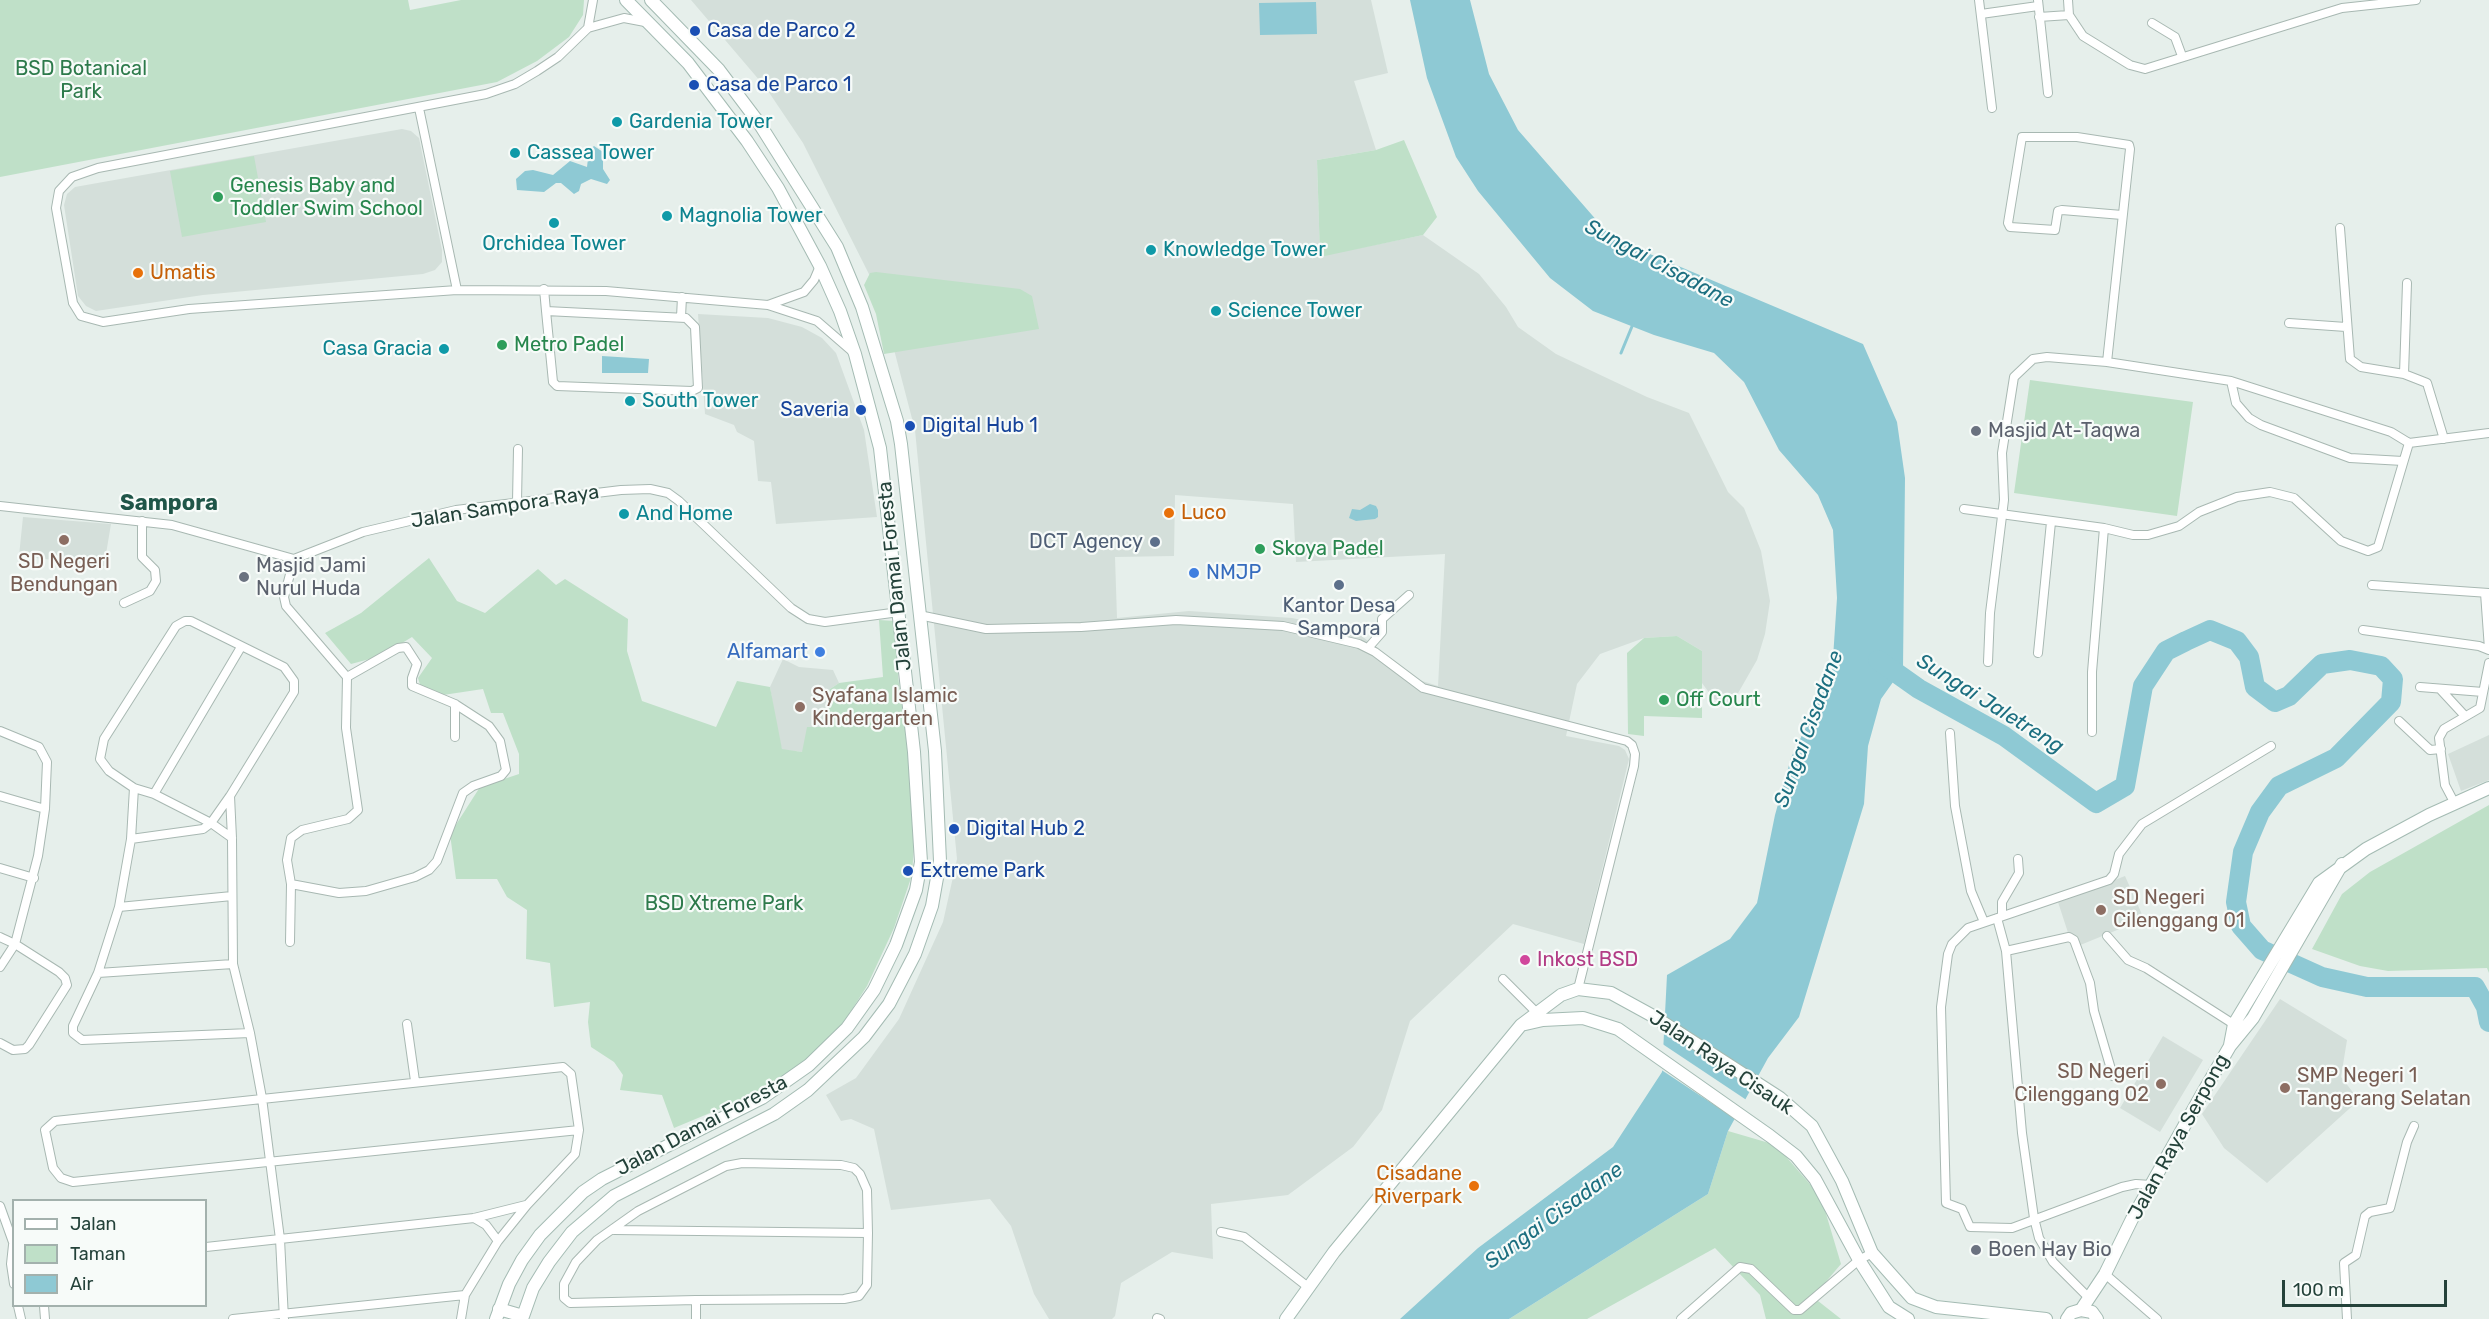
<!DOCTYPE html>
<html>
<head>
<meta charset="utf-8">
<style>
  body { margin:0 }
  #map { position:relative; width:2489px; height:1319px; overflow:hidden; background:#e6efeb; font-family:Rubik,sans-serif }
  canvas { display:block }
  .legend { position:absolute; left:12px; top:1199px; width:195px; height:108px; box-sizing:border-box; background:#f7fbf9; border:2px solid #a3b1ad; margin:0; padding:8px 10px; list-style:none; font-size:18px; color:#24423a }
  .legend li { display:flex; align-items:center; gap:12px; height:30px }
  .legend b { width:30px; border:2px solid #a3b1ad }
  .scale { position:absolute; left:2282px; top:1280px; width:165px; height:27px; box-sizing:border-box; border:3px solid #24423a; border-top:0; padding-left:8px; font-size:18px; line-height:21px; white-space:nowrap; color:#24423a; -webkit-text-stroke:4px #f7fbf9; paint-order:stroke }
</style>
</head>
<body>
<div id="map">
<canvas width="2489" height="1319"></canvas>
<ul class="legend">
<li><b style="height:8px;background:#fff"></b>Jalan</li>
<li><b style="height:16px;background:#bfe0c8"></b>Taman</li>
<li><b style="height:16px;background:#8ec9d4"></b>Air</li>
</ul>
<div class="scale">100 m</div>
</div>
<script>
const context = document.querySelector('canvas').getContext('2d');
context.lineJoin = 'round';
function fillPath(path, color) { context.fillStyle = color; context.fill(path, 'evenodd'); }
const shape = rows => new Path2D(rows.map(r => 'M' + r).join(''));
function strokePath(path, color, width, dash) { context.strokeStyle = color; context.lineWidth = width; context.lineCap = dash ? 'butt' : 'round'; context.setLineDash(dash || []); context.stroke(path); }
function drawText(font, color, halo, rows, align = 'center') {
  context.font = font + ' Rubik,sans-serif'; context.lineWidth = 4.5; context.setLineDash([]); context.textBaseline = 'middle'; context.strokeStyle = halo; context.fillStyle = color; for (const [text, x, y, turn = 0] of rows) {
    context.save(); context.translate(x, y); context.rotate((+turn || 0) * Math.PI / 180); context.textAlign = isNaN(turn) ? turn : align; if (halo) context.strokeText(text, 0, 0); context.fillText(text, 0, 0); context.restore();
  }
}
fillPath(shape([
  [691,0,1371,0,1388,73,1354,81,1376,150,1317,160,1320,256,1423,235,1479,274,1506,307,1518,327,1556,354,1647,397,1689,413,1728,492,1744,508,1761,551,1770,601,1765,634,1757,660,1729,709,1713,698,1702,683,1702,651,1677,636,1644,638,1600,654,1577,684,1566,736,1619,746,1625,750,1629,759,1584,944,1513,924,1410,1021,1382,1110,1353,1147,1288,1195,1211,1204,1213,1259,1172,1252,1121,1283,1115,1316,1112,1319,1049,1319,1034,1294,1011,1226,990,1199,891,1210,874,1129,851,1119,841,1121,826,1095,856,1078,899,1019,943,922,957,859,915,430,880,296,803,143,766,88],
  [1175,495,1293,504,1296,562,1445,554,1438,686,1419,680,1355,631,1292,618,1189,611,1117,618,1115,557,1174,556],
  [402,129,411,131,419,138,442,250,442,262,435,270,423,274,203,295,96,311,86,306,78,296,64,205,67,194,75,187],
  [698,314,768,318,802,327,822,338,836,353,864,430,877,517,776,524,771,482,758,481,754,441,737,432,734,425,705,414],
  [23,517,111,524,104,566,19,556],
  [783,659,799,667,833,670,839,683,830,689,822,727,802,752,782,750,776,725,770,687],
  [2489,735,2489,780,2461,791,2448,754],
  [2125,876,2144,919,2073,948,2058,902],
  [2280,999,2347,1040,2341,1077,2359,1100,2267,1183,2224,1148,2202,1114],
  [2163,1036,2203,1060,2160,1132,2120,1108]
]), '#d4dfda');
fillPath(shape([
  [0,0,408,0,410,10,461,0,584,0,583,15,569,37,537,61,497,82,0,177],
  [1404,140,1437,217,1423,235,1320,257,1317,160,1376,150],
  [254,156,266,222,182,237,170,171],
  [876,272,1020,289,1032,296,1039,329,884,354,876,314,864,285,870,273],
  [2030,380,2193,402,2177,516,2014,493],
  [429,558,457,601,485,613,538,569,556,585,565,579,628,619,627,651,642,701,716,727,737,681,770,687,782,749,802,752,807,727,823,727,830,689,839,683,883,677,879,620,895,621,898,676,916,814,912,875,894,928,867,986,833,1039,770,1088,674,1128,662,1095,620,1090,623,1075,614,1062,591,1047,588,1022,590,1002,554,1007,550,963,526,959,527,910,507,897,497,879,456,879,450,834,480,787,519,774,519,754,503,713,491,713,483,689,443,695,421,688,418,678,432,658,412,637,381,656,351,664,325,633,361,613],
  [1677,636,1702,651,1702,718,1644,716,1644,736,1628,734,1627,653,1644,638],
  [2489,805,2489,973,2487,968,2388,971,2360,966,2312,949,2342,894,2370,872],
  [1728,1131,1776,1145,1821,1197,1841,1264,1813,1297,1841,1319,1766,1319,1760,1295,1715,1248,1587,1319,1509,1319,1708,1194]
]), '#bfe0c8');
fillPath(shape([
  [1410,0,1470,0,1489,74,1518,130,1612,238,1863,344,1897,422,1905,478,1903,668,1881,699,1868,746,1864,804,1799,1017,1768,1058,1728,1131,1708,1194,1509,1319,1400,1319,1478,1248,1613,1147,1662,1072,1667,975,1730,939,1757,903,1775,815,1791,758,1832,673,1837,598,1833,530,1818,495,1779,450,1744,382,1714,353,1654,335,1593,311,1550,278,1478,191,1456,157,1427,78],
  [1316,2,1317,34,1260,35,1259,3],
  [594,146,603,152,603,169,610,180,607,184,591,179,581,184,579,191,574,194,561,183,556,183,544,192,517,190,516,179,525,171,533,170,553,175,570,161,587,167,589,150],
  [602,356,649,359,648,373,602,373],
  [1370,504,1376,506,1378,510,1378,517,1375,519,1356,521,1349,518,1352,509,1360,510]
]), '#8ec9d4');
fillPath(shape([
  [1661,1043,1748,1101,1737,1120,1660,1069]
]), '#e6efeb');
strokePath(shape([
  [1621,353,1633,324]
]), '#8ec9d4', 3);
strokePath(shape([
  [1878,660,1919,689,2004,736,2096,803,2125,786,2143,686,2166,651,2186,641,2210,630,2237,641,2249,657,2255,687,2275,702,2289,696,2322,664,2350,660,2381,666,2393,679,2391,702,2336,758,2279,786,2260,812,2243,852,2236,902,2241,926,2262,950,2322,977,2367,987,2475,987,2486,1007,2489,1022]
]), '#8ec9d4', 20);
const street = shape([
  [1979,0,1992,108],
  [2038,0,2048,93],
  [2068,0,2069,15,2083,36,2130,65,2145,69,2342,8,2416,0],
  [1981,14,2038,6],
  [2039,17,2069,15],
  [645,22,624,18,588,28,558,57,537,71,515,84,486,94,98,168,72,177,59,191,56,208,73,303,81,316,103,322,189,309,457,290,606,291,768,305,817,321,854,353],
  [2152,23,2175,37,2182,56],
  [588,28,593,0],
  [419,108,457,290],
  [2340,228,2350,359,2361,367,2404,374,2427,383,2444,439],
  [544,289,546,311,553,382,557,386,692,391,698,388,695,327,686,318,546,311],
  [768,305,804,292,814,280,820,266],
  [681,317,682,297],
  [2289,323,2346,327],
  [2107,362,2130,149,2129,145,2077,137,2022,137,2008,223,2010,227,2055,230,2058,211,2062,210,2122,215],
  [2404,374,2407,283],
  [2231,381,2236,403,2249,418,2261,425,2350,458,2403,461],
  [517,502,518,449],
  [0,506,172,525,294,559,363,532,456,510,621,490,650,489,668,493,679,501,791,608,808,619,825,622,899,612],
  [1964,509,2104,528,2133,535,2148,535,2179,526,2199,512,2237,497,2270,492,2294,498,2341,541,2368,551,2378,547,2409,443],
  [2372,585,2489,593],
  [2485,593,2489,649],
  [124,603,150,591,156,581,155,570,142,557,142,521],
  [919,615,986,629,1081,627,1176,620,1283,626,1359,644,1375,652,1423,688,1627,741,1632,745,1635,754,1634,766,1578,989],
  [2363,630,2479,646,2489,650],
  [1368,648,1382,632,1382,619,1409,595],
  [2038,653,2051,522],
  [1988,662,1990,613,2004,500,2002,453,2014,377,2033,359,2047,357,2107,362,2231,381,2391,432,2409,443,2489,433],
  [2420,687,2483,692],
  [2440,689,2465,716],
  [455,704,455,737],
  [2399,721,2430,750,2441,749],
  [0,731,39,747,47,762,45,809,38,856,15,944,59,972,65,978,67,985,29,1045,25,1049,13,1050,0,1043],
  [2092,732,2092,672,2104,528],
  [1950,733,1955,806,1971,891,1984,922],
  [134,788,131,839,119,907,98,973,73,1026,73,1033,82,1040,250,1033],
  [154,794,241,647],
  [0,796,45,809],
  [2455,804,2445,785,2439,738,2444,729,2480,708,2489,663],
  [232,838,211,823,154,794,134,788,109,771,100,759,104,739,176,626,185,621,191,621,284,667,294,681,294,692,230,796,232,838,233,964,250,1033,262,1098,280,1239,284,1319],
  [131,839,203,829,211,823,230,796],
  [0,868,34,878],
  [291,884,339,893,366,891,415,877,429,870,437,861,463,793,473,786,501,776,506,770,500,741,489,726,455,704,412,686,412,678,417,664,406,647,398,648,347,677],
  [119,907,232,896],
  [2002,916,2002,902,2019,873,2018,859],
  [1997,918,2006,951,2022,1133,2034,1218,2039,1238,2053,1262,2089,1298],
  [2107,936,2128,960,2146,968,2238,1027],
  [0,937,15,944,0,967],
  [290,942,291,884,287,860,291,838,302,830,348,819,358,810,346,728,347,677,286,606,284,597,294,559],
  [2006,951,2069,937,2074,940,2090,983,2094,1011,2113,1076],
  [98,973,233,964],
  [1503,979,1539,1015],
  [407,1024,415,1081],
  [2151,1185,2136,1184,2122,1187,2012,1228,1970,1227,1962,1209,1946,1203,1941,1007,1948,954,1952,944,1968,928,2109,880,2114,874,2119,854,2142,824,2271,746],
  [0,1206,14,1245],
  [474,1218,486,1225,498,1241],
  [614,1230,868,1233],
  [1221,1232,1244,1237,1308,1287],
  [13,1245,11,1264,14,1284],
  [206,1247,474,1218,526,1205],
  [2105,1274,2157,1319],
  [696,1300,570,1303,564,1298,564,1284,576,1262,597,1240,638,1211,726,1166,742,1163,841,1165,854,1168,860,1174,867,1190,868,1233,867,1285,859,1296,844,1299,696,1300,696,1319],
  [18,1306,21,1319],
  [44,1306,45,1319],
  [1157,1318,1160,1319],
  [233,1319,465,1295],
  [461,1319,465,1295,498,1241,527,1205,575,1154,579,1130,571,1074,563,1067,55,1121,45,1130,53,1168,61,1178,73,1182,579,1130],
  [1681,1319,1740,1267,1751,1269,1794,1310,1800,1310,1859,1260,1872,1253],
  [2347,1319,2344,1263,2356,1255,2365,1216,2370,1212,2390,1208,2407,1142,2414,1126]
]);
const secondary = shape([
  [1521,1025,1543,1020,1583,1018,1618,1029,1770,1136,1796,1156,1815,1179,1859,1260,1889,1307,1908,1319],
  [2230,1045,2234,1024,2319,883,2366,849,2429,815,2489,788],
  [499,1309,523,1316],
  [2081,1310,2105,1274,2132,1219,2201,1096,2230,1046,2253,1018,2342,864],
  [496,1319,509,1284,522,1260,540,1235,583,1192,602,1179,762,1098,809,1065,847,1028,874,990,896,945,916,890,921,862,914,752,880,448,855,354,840,311,820,266,778,188,747,141,688,63,626,0],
  [522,1319,533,1288,549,1262,572,1232,614,1196,774,1114,808,1090,864,1037,889,1004,915,954,932,906,940,861,935,751,901,444,897,421,862,307,837,247,759,123,719,70,651,0],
  [1286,1319,1334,1252,1521,1025,1561,995,1578,989,1611,993,1653,1016,1780,1098,1812,1126,1842,1181,1872,1253,1912,1298,1936,1307,2046,1319],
  [2067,1319,2071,1313,2081,1310,2092,1312,2097,1319]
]);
strokePath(street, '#a8b8b2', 10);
strokePath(secondary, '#a4bbb3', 14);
strokePath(street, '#fff', 8);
strokePath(secondary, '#fff', 12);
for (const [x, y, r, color] of [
  [695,31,6,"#1a4fb4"],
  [694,85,6,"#1a4fb4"],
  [617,122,6,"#0f9aa8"],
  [515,153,6,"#0f9aa8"],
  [218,197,6,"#2e9e5b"],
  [667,216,6,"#0f9aa8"],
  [554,223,6,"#0f9aa8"],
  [1151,250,6,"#0f9aa8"],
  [138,273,6,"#e8710a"],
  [1216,311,6,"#0f9aa8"],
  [502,345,6,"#2e9e5b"],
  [444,349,6,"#0f9aa8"],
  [630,401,6,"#0f9aa8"],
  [861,410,6,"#1a4fb4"],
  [910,426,6,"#1a4fb4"],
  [1976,431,6,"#6b7280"],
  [1169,513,6,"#e8710a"],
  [624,514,6,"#0f9aa8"],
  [64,540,6,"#8d6e63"],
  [1155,542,6,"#5c6f8a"],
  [1260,549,6,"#2e9e5b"],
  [1194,573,6,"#3f7fe0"],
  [244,577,6,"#6b7280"],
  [1339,585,6,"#5c6f8a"],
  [820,652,6,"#3f7fe0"],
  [1664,700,6,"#2e9e5b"],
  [800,707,6,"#8d6e63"],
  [954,829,6,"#1a4fb4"],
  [908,871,6,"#1a4fb4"],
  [2101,910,6,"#8d6e63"],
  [1525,960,6,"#d1479c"],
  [2161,1084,6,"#8d6e63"],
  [2285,1088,6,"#8d6e63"],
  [1474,1186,6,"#e8710a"],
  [1976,1250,6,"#6b7280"]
]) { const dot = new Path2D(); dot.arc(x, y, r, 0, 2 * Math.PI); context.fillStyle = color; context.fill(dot); strokePath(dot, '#f7fbf9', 2); }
drawText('20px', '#164399', '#f7fbf9', [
  ["Casa de Parco 2",707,31],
  ["Casa de Parco 1",706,85],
  ["Saveria",849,410,"right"],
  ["Digital Hub 1",922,426],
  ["Digital Hub 2",966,829],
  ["Extreme Park",920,871]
], 'left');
drawText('20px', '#2d7a4b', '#f7fbf9', [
  ["BSD Botanical",81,69],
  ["Park",81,92],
  ["BSD Xtreme Park",724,904]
]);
drawText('20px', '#0d838f', '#f7fbf9', [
  ["Gardenia Tower",629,122],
  ["Cassea Tower",527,153],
  ["Magnolia Tower",679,216],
  ["Orchidea Tower",554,244,"center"],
  ["Knowledge Tower",1163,250],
  ["Science Tower",1228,311],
  ["Casa Gracia",432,349,"right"],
  ["South Tower",642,401],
  ["And Home",636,514]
], 'left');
drawText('20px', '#27864d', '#f7fbf9', [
  ["Genesis Baby and",230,186],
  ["Toddler Swim School",230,209],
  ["Metro Padel",514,345],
  ["Skoya Padel",1272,549],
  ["Off Court",1676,700]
], 'left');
drawText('20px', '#c56008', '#f7fbf9', [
  ["Umatis",150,273],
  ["Luco",1181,513],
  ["Cisadane",1462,1174,"right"],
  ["Riverpark",1462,1197,"right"]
], 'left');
drawText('20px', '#5b616d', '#f7fbf9', [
  ["Masjid At-Taqwa",1988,431],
  ["Masjid Jami",256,566],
  ["Nurul Huda",256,589],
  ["Boen Hay Bio",1988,1250]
], 'left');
drawText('20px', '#24423a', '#f7fbf9', [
  ["Jalan Sampora Raya",505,507,-9],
  ["Jalan Damai Foresta",895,576,-96],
  ["Jalan Raya Cisauk",1721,1063,34],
  ["Jalan Damai Foresta",702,1126,-28],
  ["Jalan Raya Serpong",2179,1137,-61]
]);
drawText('20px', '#4e5e75', '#f7fbf9', [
  ["DCT Agency",1143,542],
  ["Kantor Desa",1339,606,"center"],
  ["Sampora",1339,629,"center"]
], 'right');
drawText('20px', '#785e54', '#f7fbf9', [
  ["SD Negeri",64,562,"center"],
  ["Bendungan",64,585,"center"],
  ["Syafana Islamic",812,696],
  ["Kindergarten",812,719],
  ["SD Negeri",2113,898],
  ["Cilenggang 01",2113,921],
  ["SD Negeri",2149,1072,"right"],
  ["Cilenggang 02",2149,1095,"right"],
  ["SMP Negeri 1",2297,1076],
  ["Tangerang Selatan",2297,1099]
], 'left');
drawText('20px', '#366cbe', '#f7fbf9', [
  ["NMJP",1206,573],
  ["Alfamart",808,652,"right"]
], 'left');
drawText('20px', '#b23c85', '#f7fbf9', [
  ["Inkost BSD",1537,960]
], 'left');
drawText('italic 21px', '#1c6f80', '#f7fbf9', [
  ["Sungai Cisadane",1659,264,28],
  ["Sungai Jaletreng",1990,704,32],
  ["Sungai Cisadane",1809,729,-70],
  ["Sungai Cisadane",1554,1216,-36]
]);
drawText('bold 22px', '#1f5548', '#f7fbf9', [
  ["Sampora",169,504]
]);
</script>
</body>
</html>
